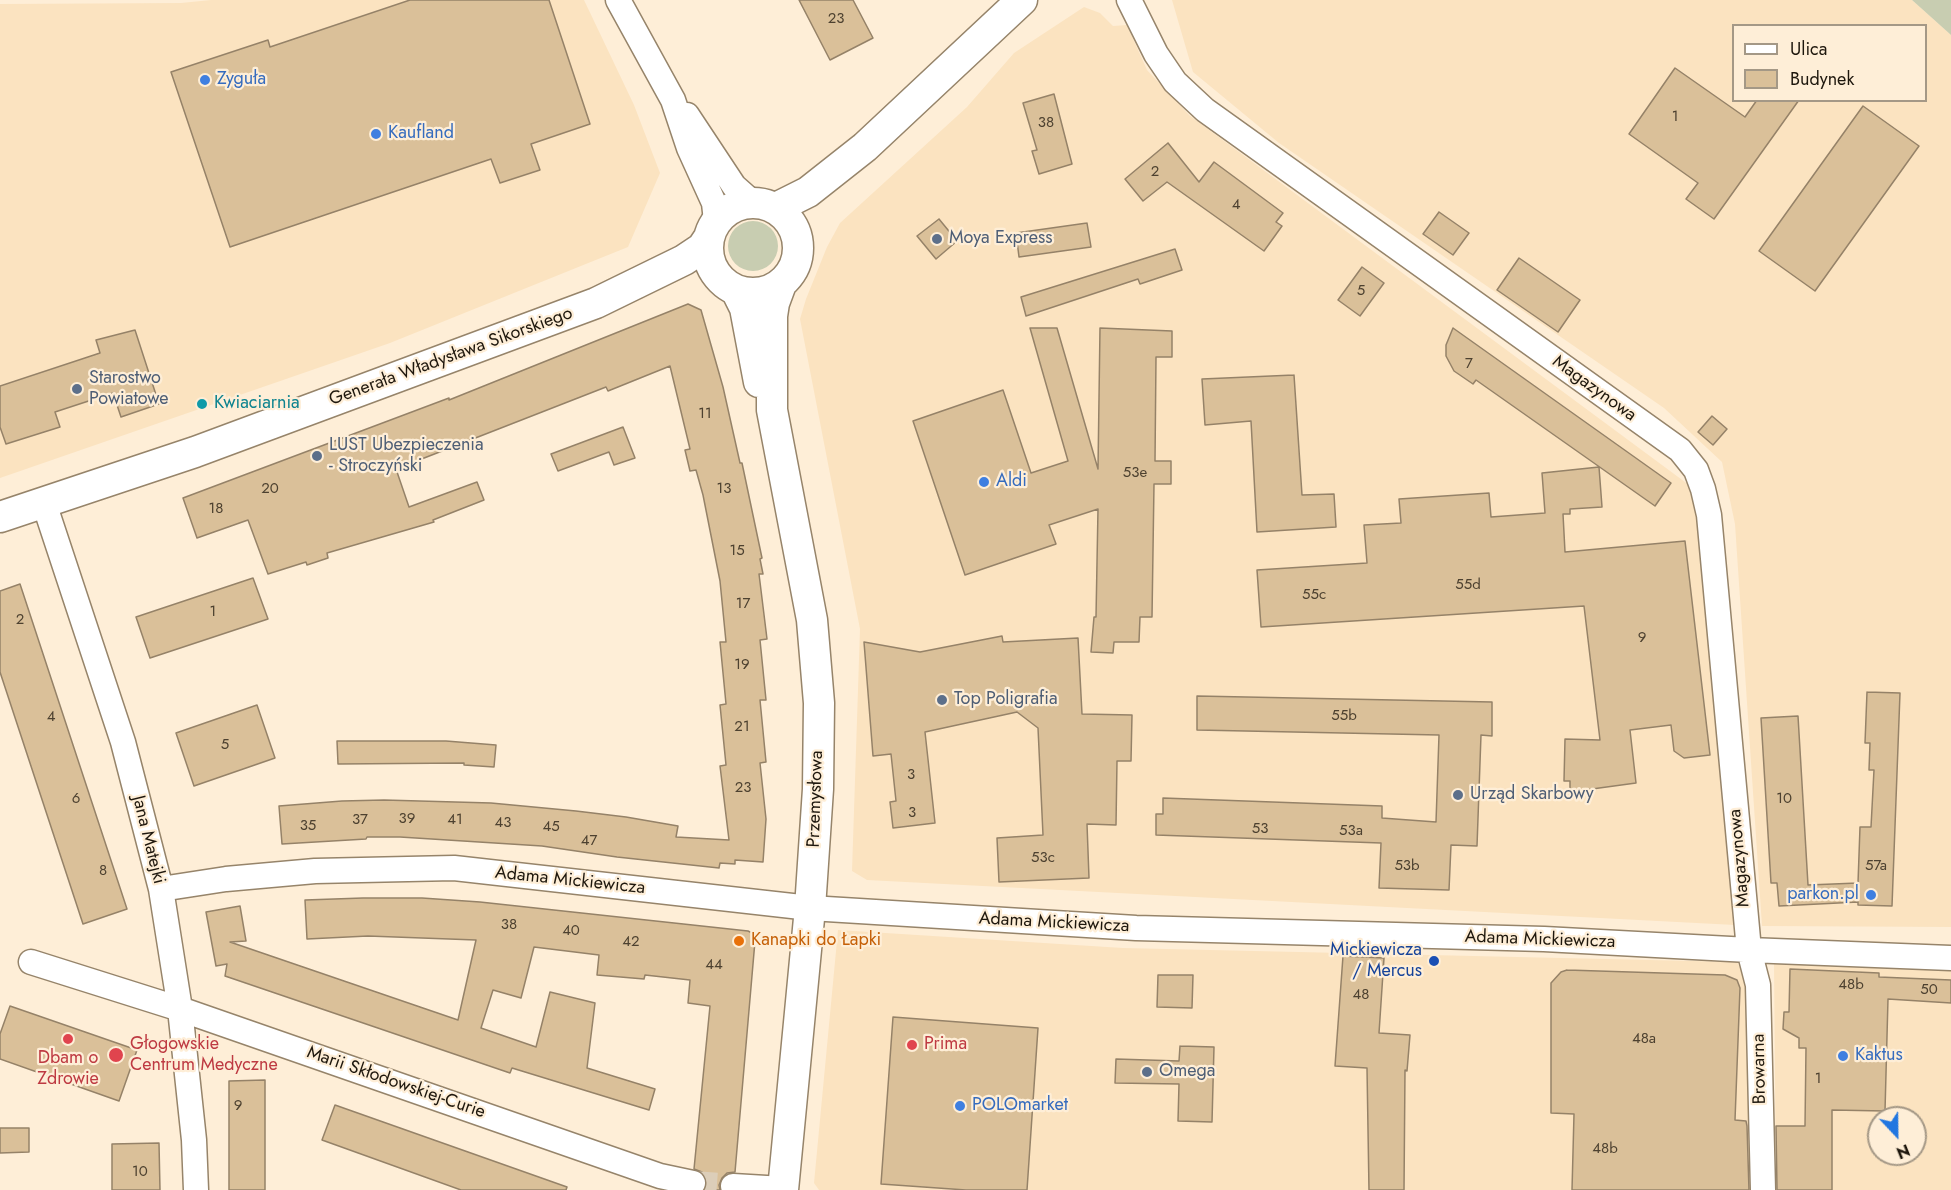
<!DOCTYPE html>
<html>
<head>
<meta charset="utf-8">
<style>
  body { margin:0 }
  #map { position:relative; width:1951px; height:1190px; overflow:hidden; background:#feeed7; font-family:Jost,sans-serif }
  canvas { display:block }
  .legend { position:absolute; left:1732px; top:24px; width:195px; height:78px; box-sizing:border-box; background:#feeed7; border:2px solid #a49886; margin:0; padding:8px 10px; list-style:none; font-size:18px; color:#1e170d }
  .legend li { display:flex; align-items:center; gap:12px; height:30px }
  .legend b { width:30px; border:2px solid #a49886 }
  .north { position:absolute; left:1867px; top:1106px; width:60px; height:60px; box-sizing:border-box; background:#feeed7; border:2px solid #a49886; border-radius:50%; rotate:158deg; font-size:16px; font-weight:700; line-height:24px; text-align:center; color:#1e170d }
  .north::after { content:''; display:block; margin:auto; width:21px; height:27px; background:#2176e0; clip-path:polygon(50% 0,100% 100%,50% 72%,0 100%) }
</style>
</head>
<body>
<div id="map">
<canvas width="1951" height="1190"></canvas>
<ul class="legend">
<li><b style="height:8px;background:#fff"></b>Ulica</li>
<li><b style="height:16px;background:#dac099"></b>Budynek</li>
</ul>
<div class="north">N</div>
</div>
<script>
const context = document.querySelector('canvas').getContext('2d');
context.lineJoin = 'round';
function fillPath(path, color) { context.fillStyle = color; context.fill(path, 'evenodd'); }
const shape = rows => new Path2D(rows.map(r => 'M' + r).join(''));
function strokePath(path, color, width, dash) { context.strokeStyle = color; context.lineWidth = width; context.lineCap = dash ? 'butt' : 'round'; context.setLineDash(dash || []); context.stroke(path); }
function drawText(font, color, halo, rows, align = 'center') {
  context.font = font + ' Jost,sans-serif'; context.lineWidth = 4.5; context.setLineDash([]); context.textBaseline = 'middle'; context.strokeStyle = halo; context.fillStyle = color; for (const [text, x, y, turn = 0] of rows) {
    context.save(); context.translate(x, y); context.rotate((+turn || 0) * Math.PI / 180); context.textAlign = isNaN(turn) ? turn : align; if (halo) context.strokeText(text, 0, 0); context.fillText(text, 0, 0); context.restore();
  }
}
fillPath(shape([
  [211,0,584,0,634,105,660,173,628,247,390,343,0,478,0,4,181,3],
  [1172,0,1912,0,1951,35,1951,927,1762,926,1735,524,1722,462,1664,408,1279,143,1193,72],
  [1734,26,1926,26,1926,100,1734,100],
  [1084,7,1100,13,1113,26,1127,25,1147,70,1189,115,1689,485,1701,521,1735,925,867,880,852,871,860,629,800,319,806,299,827,247,840,223,967,107,1014,53],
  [838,930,1123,948,1737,962,1749,985,1751,1190,819,1190,814,1183],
  [1774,963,1951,970,1951,1190,1776,1190],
  [1879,1118,1915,1118,1915,1154,1879,1154]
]), '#fbe3c0');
fillPath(shape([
  [1912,0,1951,0,1951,35],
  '728 246a25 25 0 1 1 50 0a25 25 0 1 1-50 0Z'
]), '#c8cdb1');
const building = shape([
  [410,0,549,0,590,124,531,144,540,170,500,183,491,159,230,247,171,72,268,40,270,47,410,0],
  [799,0,853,0,873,38,830,60,799,0],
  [1675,68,1745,117,1757,100,1799,100,1714,219,1686,199,1698,183,1629,134,1675,68],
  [1054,94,1072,164,1039,174,1032,151,1037,150,1023,103,1054,94],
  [1863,106,1919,146,1815,291,1759,251,1863,106],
  [1168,143,1199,182,1214,162,1283,213,1276,222,1282,226,1264,251,1167,182,1143,201,1125,179,1168,143],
  [1439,212,1469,233,1453,255,1423,234,1439,212],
  [939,219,957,241,936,259,917,236,939,219],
  [1087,223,1091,247,1019,257,1016,233,1087,223],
  [1175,249,1182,270,1140,284,1138,279,1026,316,1021,297,1175,249],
  [1519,258,1580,300,1558,332,1497,290,1519,258],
  [1362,267,1384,283,1360,316,1338,300,1362,267],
  [688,304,701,310,723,387,740,463,742,463,762,558,760,559,763,574,759,574,767,639,760,640,766,700,760,700,766,762,760,763,766,819,763,862,735,860,735,864,720,863,719,868,617,857,542,846,400,837,367,837,366,839,282,844,279,806,342,801,384,800,491,803,576,811,626,817,678,826,676,837,729,840,720,766,726,765,720,705,726,704,720,642,726,642,720,581,703,495,696,470,690,471,685,450,690,449,670,366,608,391,606,387,396,469,409,507,477,482,484,500,433,520,434,522,327,553,328,558,307,565,306,562,268,574,248,520,197,538,183,498,449,398,449,400,688,304],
  [1030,328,1057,328,1098,469,1100,328,1172,331,1172,357,1156,357,1155,461,1171,461,1171,484,1154,484,1152,617,1140,617,1139,642,1114,642,1113,653,1091,652,1094,617,1096,617,1098,509,1049,525,1056,544,965,575,913,421,1003,390,1031,473,1068,461,1030,328],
  [1453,328,1671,483,1655,506,1476,380,1473,384,1454,371,1446,356,1446,345,1453,328],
  [135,330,159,404,121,417,113,393,55,412,60,427,6,444,0,427,0,386,100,353,96,340,135,330],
  [1294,375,1302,495,1334,494,1336,527,1257,532,1251,421,1205,425,1202,379,1294,375],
  [1712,416,1727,429,1713,445,1698,432,1712,416],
  [623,427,635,458,614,465,609,452,558,471,551,454,623,427],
  [1599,467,1602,507,1570,509,1570,514,1563,514,1565,552,1685,541,1710,755,1684,758,1674,751,1671,725,1630,730,1636,783,1570,792,1570,781,1564,781,1565,739,1600,740,1584,606,1261,627,1257,570,1367,563,1364,525,1401,523,1399,499,1489,493,1491,517,1545,513,1542,473,1599,467],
  [253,578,268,619,150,658,136,617,253,578],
  [20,584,127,909,83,924,0,672,0,591,20,584],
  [1002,636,1003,642,1078,638,1082,714,1132,715,1131,761,1117,761,1116,825,1087,824,1089,878,999,882,997,838,1043,835,1038,728,1017,712,925,732,935,823,893,828,890,802,896,801,891,754,873,756,864,642,920,652,1002,636],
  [1867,692,1900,693,1892,906,1858,905,1858,902,1779,906,1777,883,1771,883,1761,718,1798,716,1808,885,1858,883,1860,827,1871,827,1874,770,1869,770,1870,743,1865,743,1867,692],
  [1197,696,1492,702,1492,736,1481,735,1477,846,1451,845,1449,890,1379,888,1381,843,1156,835,1156,814,1163,814,1163,798,1382,806,1382,818,1436,822,1439,735,1197,730,1197,696],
  [257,705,275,758,194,786,176,733,257,705],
  [337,741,446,741,496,745,494,767,464,765,464,763,338,764,337,741],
  [363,898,422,898,480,902,748,931,754,934,755,941,735,1172,727,1173,722,1178,719,1185,720,1190,705,1190,706,1178,702,1172,694,1169,710,1006,688,1003,690,980,645,975,644,979,597,975,599,955,534,947,521,998,493,990,481,1028,536,1047,550,992,595,1003,587,1068,655,1089,649,1110,512,1068,510,1073,225,976,227,964,216,966,206,912,240,906,246,941,230,942,458,1020,476,940,368,936,307,939,305,900,363,898],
  [1343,956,1384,958,1379,1033,1410,1035,1407,1071,1405,1070,1404,1190,1369,1190,1367,1068,1335,1066,1343,956],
  [1790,969,1879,973,1879,977,1951,980,1951,1003,1888,999,1885,1111,1832,1110,1832,1190,1777,1190,1776,1126,1805,1126,1806,1048,1799,1048,1799,1038,1783,1029,1784,1012,1789,1012,1790,969],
  [1567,970,1725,975,1737,980,1740,988,1735,1120,1746,1121,1747,1126,1749,1190,1572,1190,1574,1114,1551,1113,1551,983,1561,972,1567,970],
  [1158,975,1193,975,1192,1008,1157,1007,1158,975],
  [10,1006,137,1050,119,1101,0,1059,0,1034,10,1006],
  [893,1017,1038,1028,1027,1190,966,1190,881,1184,893,1017],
  [1180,1046,1214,1047,1212,1122,1178,1121,1179,1084,1115,1083,1116,1059,1179,1061,1180,1046],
  [265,1080,265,1190,229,1190,229,1081,265,1080],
  [335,1105,567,1187,566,1190,461,1190,322,1140,335,1105],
  [0,1128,29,1128,29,1152,0,1153,0,1128],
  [159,1143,160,1190,112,1190,112,1144,159,1143]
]);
fillPath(building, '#dac099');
strokePath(building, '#958268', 1.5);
strokePath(shape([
  [693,1183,733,1186]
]), '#dcceb9', 24, [24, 12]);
const minor = shape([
  [618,0,673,100,689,148,714,203,716,221],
  [1129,0,1156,54,1175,82,1205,110,1680,450,1696,470,1703,489,1709,515,1749,950,1758,985,1763,1190],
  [687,115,734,186,752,202],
  [44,503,123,742,161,889,180,1009,194,1140,196,1190],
  [161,889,226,879,315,871,454,868,810,908,1136,928,1544,939,1749,950,1951,958],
  [31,962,180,1009,660,1176,693,1183],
  [733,1186,783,1189]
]);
const tertiary = shape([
  '708 248a45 45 0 1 1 90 0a45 45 0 1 1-90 0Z',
  [776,208,808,192,865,147,1022,0],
  [781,284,774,303,772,316,772,410,812,620,819,703,818,789,810,908,783,1190],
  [736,290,745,308,759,382],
  [0,517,195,452,596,303,684,260,702,248,708,239]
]);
strokePath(minor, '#96846a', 27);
strokePath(tertiary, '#96846a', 33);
strokePath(minor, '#fff', 24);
strokePath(tertiary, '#fff', 30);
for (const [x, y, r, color] of [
  [205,80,6,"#3f7fe0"],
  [376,134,6,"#3f7fe0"],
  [937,239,6,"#5c6f8a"],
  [77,389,6,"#5c6f8a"],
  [202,404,6,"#0f9aa8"],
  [317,456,6,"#5c6f8a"],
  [984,482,6,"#3f7fe0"],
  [942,700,6,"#5c6f8a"],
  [1458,795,6,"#5c6f8a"],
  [1871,895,6,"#3f7fe0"],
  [739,941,6,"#e8710a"],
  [1434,961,6,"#1a4fb4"],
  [68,1039,6,"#e0444e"],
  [912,1045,6,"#e0444e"],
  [116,1055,8,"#e0444e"],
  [1843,1056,6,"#3f7fe0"],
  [1147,1072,6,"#5c6f8a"],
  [960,1106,6,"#3f7fe0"]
]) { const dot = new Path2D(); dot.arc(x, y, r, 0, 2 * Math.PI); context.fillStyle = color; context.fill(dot); strokePath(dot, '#feeed7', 2); }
drawText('15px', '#4d4130', null, [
  ["23",836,19],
  ["1",1675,117],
  ["38",1046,123],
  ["2",1155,172],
  ["4",1236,205],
  ["5",1361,291],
  ["7",1469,364],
  ["11",705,414],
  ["53e",1135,473],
  ["20",270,489],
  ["13",724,489],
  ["18",216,509],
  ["15",737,551],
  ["55d",1468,585],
  ["55c",1314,595],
  ["17",743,604],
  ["1",213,612],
  ["2",20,620],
  ["9",1642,638],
  ["19",742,665],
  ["55b",1344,716],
  ["4",51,717],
  ["21",742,727],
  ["5",225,745],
  ["3",911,775],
  ["23",743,788],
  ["6",76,799],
  ["10",1784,799],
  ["3",912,813],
  ["39",407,819],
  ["37",360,820],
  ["41",455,820],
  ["43",503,823],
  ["35",308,826],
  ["45",551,827],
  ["53",1260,829],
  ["53a",1351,831],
  ["47",589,841],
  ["53c",1043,858],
  ["53b",1407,866],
  ["57a",1876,866],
  ["8",103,871],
  ["38",509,925],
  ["40",571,931],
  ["42",631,942],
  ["44",714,965],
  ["48b",1851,985],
  ["50",1929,990],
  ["48",1361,995],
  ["48a",1644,1039],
  ["1",1818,1079],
  ["9",238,1106],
  ["48b",1605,1149],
  ["10",140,1172]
]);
drawText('18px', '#366cbe', '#feeed7', [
  ["Zyguła",217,80],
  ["Kaufland",388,134],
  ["Aldi",996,482],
  ["parkon.pl",1859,895,"right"],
  ["Kaktus",1855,1056],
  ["POLOmarket",972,1106]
], 'left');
drawText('18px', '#4e5e75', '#feeed7', [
  ["Moya Express",949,239],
  ["Starostwo",89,379],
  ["Powiatowe",89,400],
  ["LUST Ubezpieczenia",329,446],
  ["- Stroczyński",329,467],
  ["Top Poligrafia",954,700],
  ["Urząd Skarbowy",1470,795],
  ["Omega",1159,1072]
], 'left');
drawText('18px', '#1e170d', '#feeed7', [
  ["Generała Władysława Sikorskiego",451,357,-20],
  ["Magazynowa",1594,389,36],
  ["Przemysłowa",816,799,-88],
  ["Jana Matejki",148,840,76],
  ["Magazynowa",1740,858,-95],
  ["Adama Mickiewicza",570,881,6],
  ["Adama Mickiewicza",1054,923,3],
  ["Adama Mickiewicza",1540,940,2],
  ["Browarna",1760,1069,-91],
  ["Marii Skłodowskiej-Curie",396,1083,19]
]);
drawText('18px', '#0d838f', '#feeed7', [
  ["Kwiaciarnia",214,404]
], 'left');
drawText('18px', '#c56008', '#feeed7', [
  ["Kanapki do Łapki",751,941]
], 'left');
drawText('18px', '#164399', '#feeed7', [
  ["Mickiewicza",1422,951],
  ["/ Mercus",1422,972]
], 'right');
drawText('18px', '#be3a42', '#feeed7', [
  ["Głogowskie",130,1045],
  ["Centrum Medyczne",130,1066],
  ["Prima",924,1045],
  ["Dbam o",68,1059,"center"],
  ["Zdrowie",68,1080,"center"]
], 'left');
</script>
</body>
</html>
